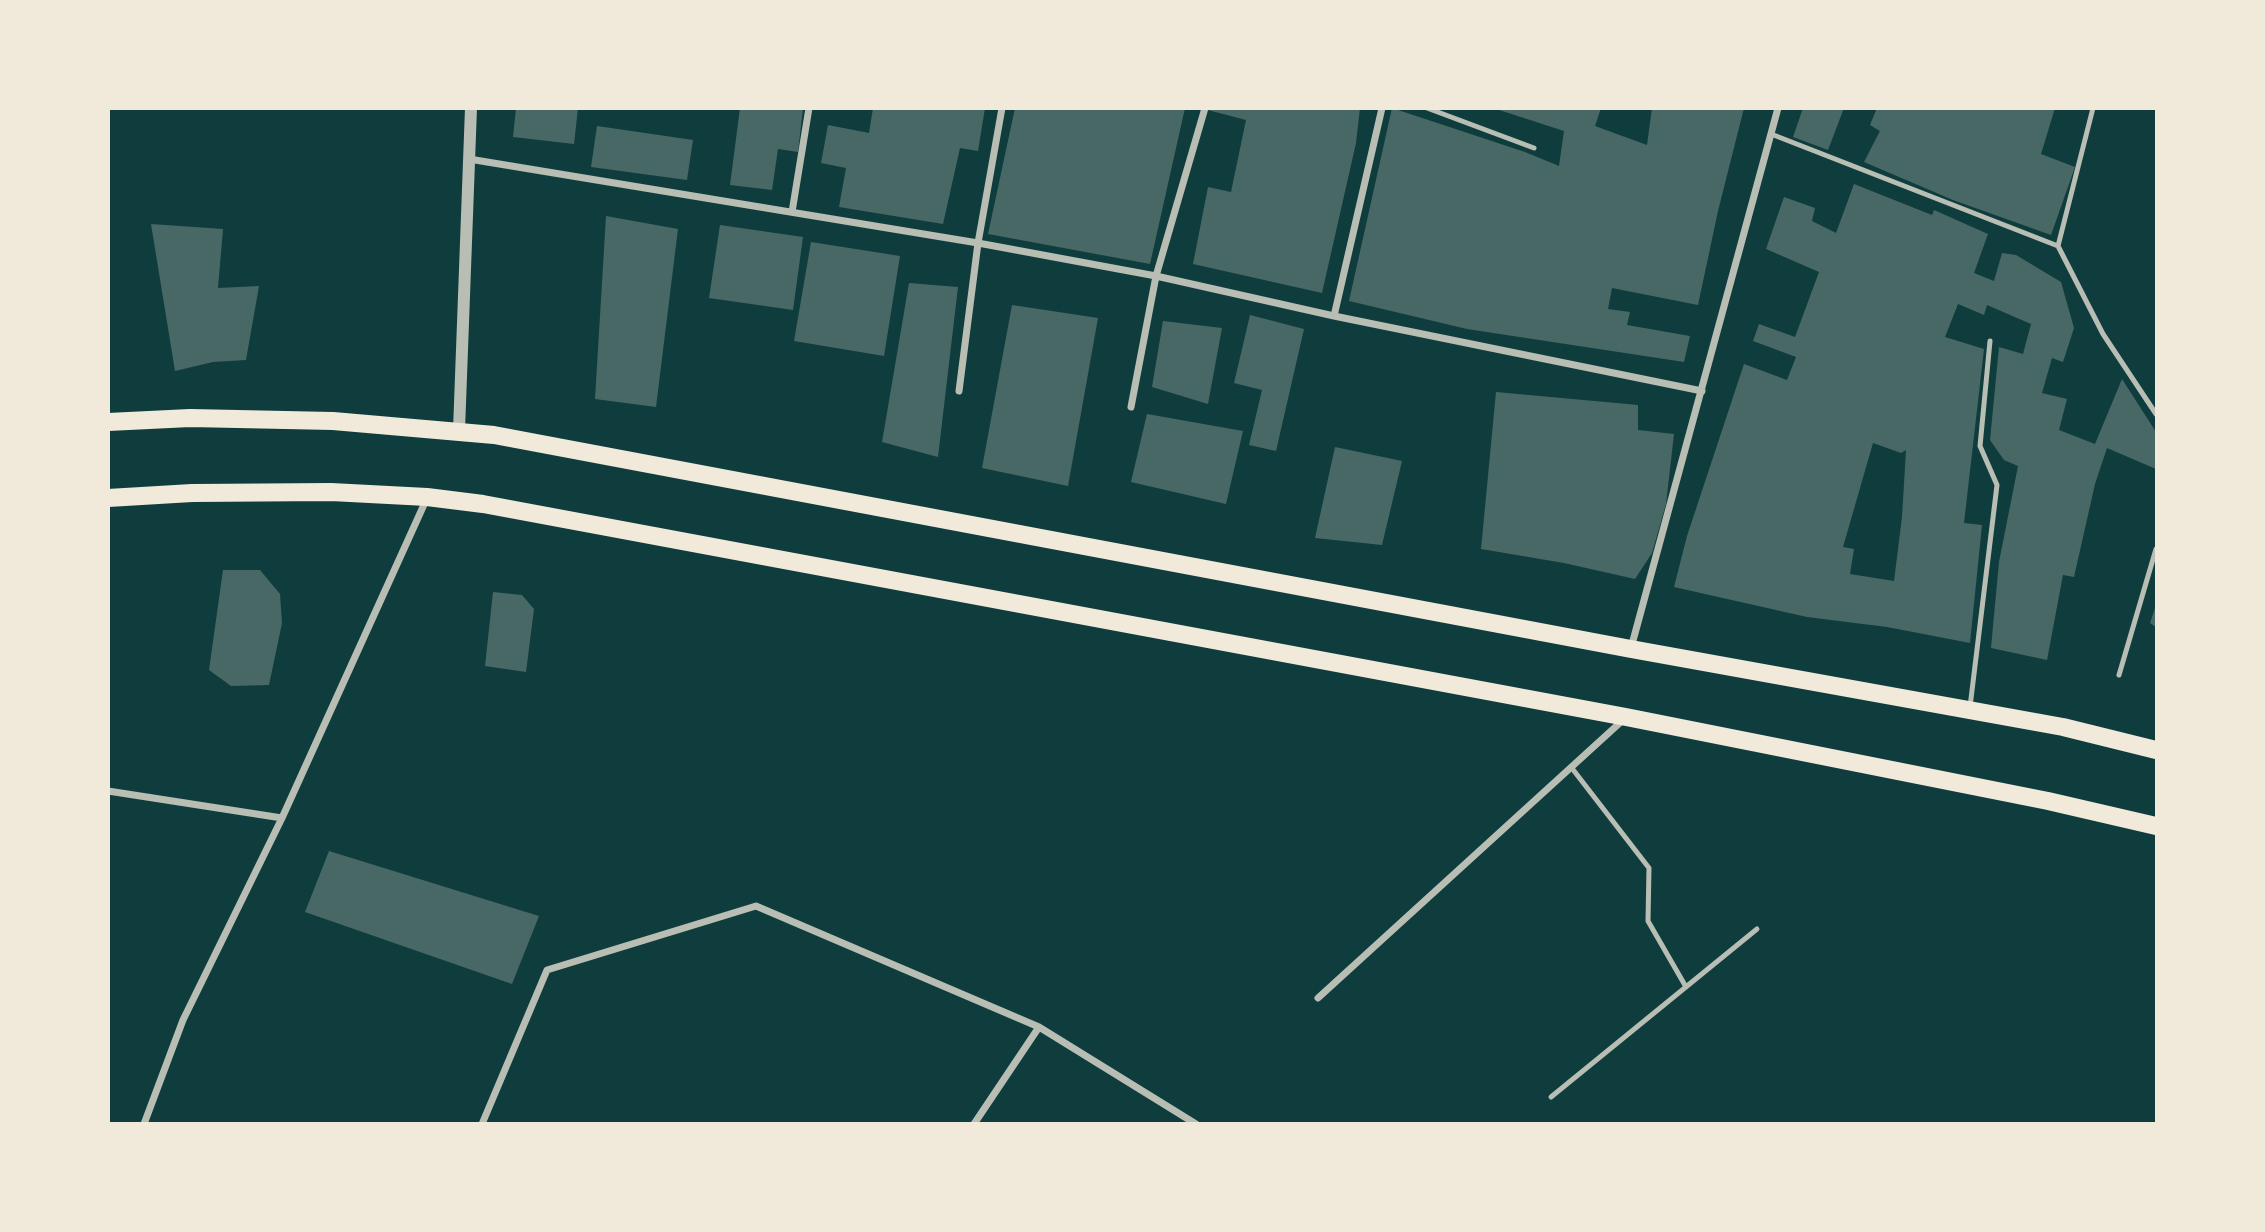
<!DOCTYPE html>
<html>
<head>
<meta charset="utf-8">
<style>
  body { margin:0 }
  #map { position:relative; width:2265px; height:1232px; overflow:hidden; background:#0f3d3e; font-family:"Source Sans 3",sans-serif }
  canvas { display:block }
  .frame { position:absolute; inset:0; border:110px solid #f1e9da; pointer-events:none }
</style>
</head>
<body>
<div id="map">
<canvas width="2265" height="1232"></canvas>
<div class="frame"></div>
</div>
<script>
const context = document.querySelector('canvas').getContext('2d');
context.lineJoin = 'round';
function fillPath(path, color) { context.fillStyle = color; context.fill(path, 'evenodd'); }
const shape = rows => new Path2D(rows.map(r => 'M' + r).join(''));
function strokePath(path, color, width, dash) { context.strokeStyle = color; context.lineWidth = width; context.lineCap = dash ? 'butt' : 'round'; context.setLineDash(dash || []); context.stroke(path); }
fillPath(shape([
  [516,108,578,108,574,144,513,137],
  [740,108,803,108,798,152,778,149,772,190,730,185],
  [873,108,985,108,978,151,960,148,943,224,839,207,846,168,821,163,828,125,869,133],
  [1015,108,1185,108,1150,264,988,234],
  [1200,108,1360,108,1356,143,1322,293,1193,264,1208,187,1231,192,1246,120],
  [1392,108,1525,152,1559,166,1564,131,1493,108,1601,108,1595,126,1647,145,1652,108,1744,108,1718,211,1698,305,1612,288,1608,309,1630,312,1627,325,1690,336,1684,362,1467,329,1349,301],
  [1803,108,1844,108,1828,150,1793,137],
  [1877,108,2055,108,2041,154,2075,167,2051,235,1953,200,1864,162,1880,131,1870,125],
  [597,126,693,140,687,180,591,167],
  [1854,184,1932,215,1934,210,1988,234,1974,273,1994,281,2002,253,2016,255,2061,282,2074,328,2063,362,2052,358,2042,393,2067,399,2059,430,2095,444,2122,379,2156,432,2156,469,2107,448,2095,484,2074,577,2063,575,2047,660,1991,648,1999,562,2018,466,2004,460,1990,440,1999,347,2023,354,2031,324,1987,305,1984,315,1958,304,1945,337,1984,349,1964,523,1982,525,1970,643,1887,627,1807,617,1674,587,1687,536,1744,364,1787,380,1796,357,1753,341,1759,324,1795,337,1819,272,1766,249,1784,197,1815,208,1812,221,1836,233],
  [1873,443,1901,453,1906,450,1902,517,1894,581,1850,574,1854,549,1843,547],
  [606,216,678,229,656,407,595,399],
  [151,224,223,229,218,288,259,286,246,360,213,362,175,371],
  [720,225,803,237,793,310,709,298],
  [811,242,900,256,884,356,794,341],
  [909,283,958,287,938,457,882,442],
  [1012,305,1098,318,1068,486,982,468],
  [1250,315,1304,329,1276,451,1249,445,1262,390,1234,383],
  [1163,321,1222,328,1208,404,1152,387],
  [1496,392,1638,405,1638,430,1674,434,1666,504,1652,553,1635,579,1564,563,1481,549],
  [1147,414,1243,431,1226,504,1131,482],
  [1335,447,1402,461,1382,545,1315,538],
  [223,570,260,570,280,594,282,623,269,685,231,686,209,670],
  [493,592,522,595,534,609,526,672,485,666],
  [2156,605,2156,627,2150,623],
  [329,851,539,916,512,984,305,912]
]), '#486865');
strokePath(shape([
  [1427,108,1534,148],
  [1771,134,2058,246,2103,334,2156,414],
  [2058,246,2093,108],
  [2119,675,2156,549],
  [1970,707,1997,485,1980,446,1990,341],
  [1571,767,1649,868,1648,921,1686,987],
  [1551,1097,1757,929]
]), '#b8beb3', 5);
strokePath(shape([
  [469,159,978,243,1156,276,1334,316,1702,391],
  [792,212,809,108],
  [1334,316,1382,108],
  [959,391,978,243,1002,108],
  [1131,407,1156,276,1205,108],
  [1631,648,1778,108],
  [108,791,282,818],
  [1318,998,1623,720],
  [144,1124,183,1020,282,818,427,498],
  [482,1124,547,970,756,906,1039,1027,1196,1124],
  [974,1124,1039,1027]
]), '#b8beb3', 7);
strokePath(shape([
  [459,430,471,108]
]), '#b8beb3', 12);
strokePath(shape([
  [108,422,190,418,333,421,494,435,1631,649,2063,727,2156,750],
  [108,498,192,493,331,492,427,497,483,504,1626,717,2048,801,2156,826]
]), '#f1e9da', 18);
</script>
</body>
</html>
